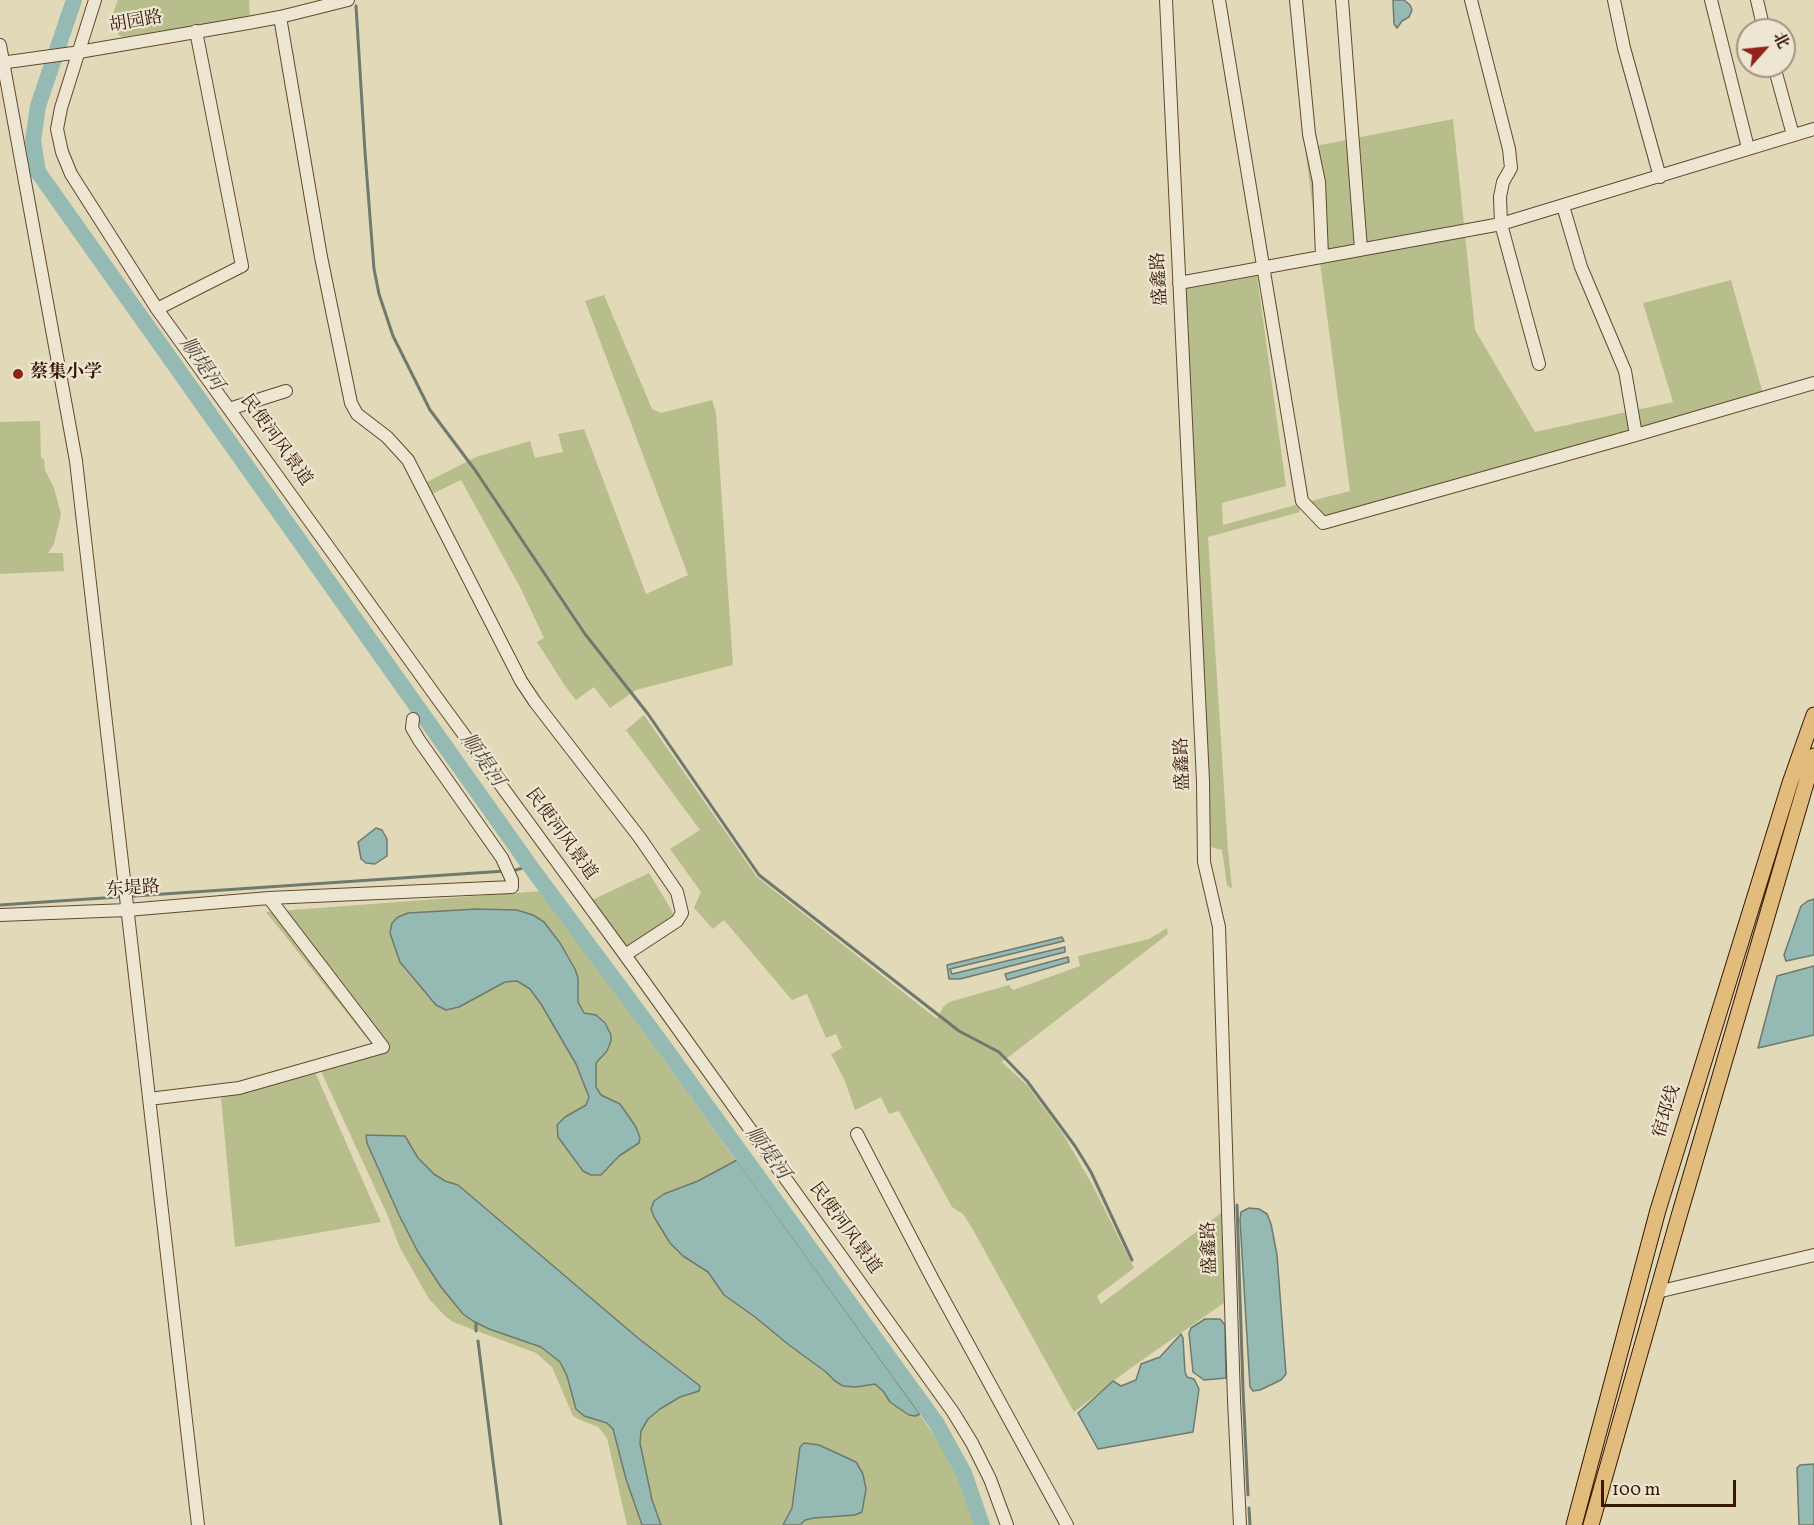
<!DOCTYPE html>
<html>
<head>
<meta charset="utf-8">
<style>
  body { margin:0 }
  #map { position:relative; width:1814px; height:1525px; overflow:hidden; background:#e2d9b9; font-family:Vollkorn,"Noto Serif SC",serif }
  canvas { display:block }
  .north { position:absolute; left:1736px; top:18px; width:60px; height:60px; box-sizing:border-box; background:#ece6d2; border:2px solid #a49380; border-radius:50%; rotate:63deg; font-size:16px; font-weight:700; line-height:24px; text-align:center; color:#381704 }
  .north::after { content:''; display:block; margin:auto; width:21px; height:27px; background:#8f2418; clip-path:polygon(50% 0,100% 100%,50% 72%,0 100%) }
  .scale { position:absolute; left:1601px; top:1480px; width:135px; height:27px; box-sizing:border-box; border:3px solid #381704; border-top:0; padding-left:8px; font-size:18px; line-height:21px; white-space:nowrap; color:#381704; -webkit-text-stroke:4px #ece6d2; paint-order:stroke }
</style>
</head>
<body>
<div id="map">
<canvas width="1814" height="1525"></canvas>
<div class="north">北</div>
<div class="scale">100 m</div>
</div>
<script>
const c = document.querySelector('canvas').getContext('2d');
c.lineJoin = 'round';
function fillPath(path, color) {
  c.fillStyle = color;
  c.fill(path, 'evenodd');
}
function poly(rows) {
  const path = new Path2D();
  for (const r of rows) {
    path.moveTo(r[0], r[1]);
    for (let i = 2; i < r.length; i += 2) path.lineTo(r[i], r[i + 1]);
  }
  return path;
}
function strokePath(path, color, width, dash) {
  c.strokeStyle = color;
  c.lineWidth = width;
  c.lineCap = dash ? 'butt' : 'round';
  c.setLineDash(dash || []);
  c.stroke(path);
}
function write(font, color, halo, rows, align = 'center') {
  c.font = font + ' Vollkorn,"Noto Serif SC",serif';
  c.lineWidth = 4.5;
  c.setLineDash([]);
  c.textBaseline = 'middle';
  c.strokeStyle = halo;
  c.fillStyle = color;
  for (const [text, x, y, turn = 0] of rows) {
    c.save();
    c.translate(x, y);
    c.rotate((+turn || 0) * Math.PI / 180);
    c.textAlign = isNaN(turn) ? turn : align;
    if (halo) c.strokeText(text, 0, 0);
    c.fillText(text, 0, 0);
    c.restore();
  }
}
fillPath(poly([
  [118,0,249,0,250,18,122,37,108,26],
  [1453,119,1475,330,1535,432,1673,402,1643,303,1731,280,1763,394,1326,517,1307,502,1350,491,1305,148],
  [1257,276,1286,486,1222,503,1223,525,1299,504,1300,512,1208,537,1228,850,1232,889,1227,885,1222,850,1211,847,1185,289],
  [604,295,652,409,661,413,712,400,716,413,733,665,636,690,610,708,594,687,576,700,565,686,537,642,544,638,520,587,461,480,432,494,427,482,476,457,530,441,535,458,563,452,558,434,584,429,646,594,688,575,585,301],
  [40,421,41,458,44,459,45,470,54,488,61,514,54,544,48,553,63,553,64,571,0,574,0,422],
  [644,715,757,877,937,1019,943,1007,949,1002,1009,985,1013,990,1080,966,1078,956,1149,939,1167,928,1168,934,1002,1062,1027,1085,1063,1134,1092,1184,1134,1268,1097,1296,1101,1304,1225,1210,1228,1300,1128,1370,1074,1412,972,1228,963,1214,952,1207,899,1111,889,1114,881,1097,855,1110,845,1081,831,1054,842,1048,836,1034,826,1038,807,994,792,1000,724,920,713,929,694,908,701,892,670,849,700,830,626,730],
  [649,873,672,911,673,920,625,951,590,901],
  [542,891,942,1446,957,1476,976,1525,627,1525,607,1438,598,1427,580,1420,573,1416,552,1367,536,1353,453,1322,445,1316,429,1299,400,1248,387,1214,320,1069,378,1052,266,912],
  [315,1072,381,1222,235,1247,221,1098]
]), '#b7be8c');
const water = poly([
  [1393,0,1404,0,1410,5,1412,10,1409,17,1402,21,1397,28,1394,24,1393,0],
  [376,828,382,830,387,839,387,856,375,864,366,863,361,859,358,842,376,828],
  [1814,899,1814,955,1786,961,1784,955,1801,906,1808,901,1814,899],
  [477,909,517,910,533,915,544,922,560,943,575,969,578,978,578,1002,584,1013,596,1015,605,1023,611,1035,611,1041,607,1051,596,1063,596,1087,601,1095,620,1104,636,1127,640,1138,639,1143,619,1156,601,1175,591,1175,583,1171,558,1137,557,1125,565,1117,586,1105,589,1097,576,1064,541,1004,530,989,517,981,505,982,459,1007,446,1010,436,1005,400,962,390,933,392,923,398,917,408,913,477,909],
  [1062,937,1064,941,950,969,952,974,1065,947,1065,952,960,979,949,979,947,965,1062,937],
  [1068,957,1069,962,1007,980,1005,974,1068,957],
  [1814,966,1814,1035,1758,1048,1777,976,1814,966],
  [366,1135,405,1136,418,1158,434,1174,445,1181,458,1185,638,1338,700,1386,699,1391,680,1397,660,1409,648,1419,641,1431,640,1443,652,1500,661,1525,642,1525,626,1479,613,1429,607,1423,584,1416,576,1409,567,1376,560,1362,541,1347,489,1329,473,1321,463,1314,441,1287,418,1252,399,1215,367,1143,366,1135],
  [737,1160,920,1414,915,1416,909,1415,900,1409,890,1402,883,1391,875,1384,856,1387,843,1386,835,1381,826,1372,789,1345,755,1317,724,1295,708,1272,683,1256,670,1243,654,1217,651,1209,654,1201,664,1194,698,1181,737,1160],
  [1249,1208,1259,1209,1267,1214,1271,1224,1277,1255,1286,1374,1281,1380,1260,1390,1253,1391,1250,1387,1240,1220,1241,1212,1249,1208],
  [1205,1319,1220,1319,1225,1325,1226,1378,1204,1380,1193,1372,1189,1333,1191,1328,1205,1319],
  [1181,1334,1183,1338,1185,1372,1187,1377,1194,1379,1199,1389,1193,1432,1098,1449,1078,1413,1113,1381,1121,1386,1136,1380,1141,1364,1160,1357,1181,1334],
  [804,1443,819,1445,856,1462,863,1474,866,1489,862,1512,855,1515,814,1518,805,1520,800,1525,783,1525,792,1508,800,1447,804,1443],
  [1814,1464,1814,1525,1799,1525,1797,1468,1800,1465,1814,1464]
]);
fillPath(water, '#95bab4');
strokePath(water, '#70796e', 1.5);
strokePath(poly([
  [356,6,365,152,374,269,379,294,393,336,430,410,475,470,585,634,648,714,759,875,959,1031,999,1052,1027,1081,1075,1146,1091,1172,1132,1260],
  [512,871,530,866],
  [134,896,505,871],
  [0,905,118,897],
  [1237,1205,1243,1389,1248,1495],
  [476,1331,476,1323],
  [478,1341,501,1525],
  [1249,1508,1250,1525]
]), '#70796e', 3);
strokePath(poly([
  [74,0,38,106,33,141,38,172,530,866,657,1037,937,1424,964,1473,982,1525]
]), '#95bab4', 16);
const minor = poly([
  [95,0,61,108,57,129,62,152,71,174,157,309,440,702,625,955,953,1412,972,1443,990,1479,1007,1525],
  [1166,0,1203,781,1204,862,1219,927,1234,1400,1240,1525],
  [1219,0,1302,501,1323,523,1636,435,1814,383],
  [1296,0,1309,134,1319,182,1322,256],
  [1342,0,1361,249],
  [1471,0,1509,149,1511,168,1503,182,1500,197,1501,224,1539,364],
  [1614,0,1624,48,1660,177],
  [1711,0,1748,148],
  [1757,0,1764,30],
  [280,17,321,257,351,403,357,414,387,437,408,460,521,681,535,702,640,838,677,892,682,913,677,921,625,955],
  [0,45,76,461,198,1525],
  [0,63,73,53,248,23,280,17,348,0],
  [1774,66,1793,135],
  [1563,206,1581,267,1625,371,1636,435],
  [1179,283,1501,224,1814,129],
  [157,309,242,266,196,31],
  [229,409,286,391],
  [0,915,127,910,269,898,512,887,512,880,502,858,419,740,412,728,413,719],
  [149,1099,239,1088,383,1047,269,898],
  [857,1134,932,1278,1067,1525],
  [1657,1292,1814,1255]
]);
const major = poly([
  [1574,1525,1658,1210,1790,783,1814,715],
  [1591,1525,1679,1216,1814,756]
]);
strokePath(minor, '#624831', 14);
strokePath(major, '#381704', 17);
strokePath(minor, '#ece6d2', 12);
strokePath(major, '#e1bc7c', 15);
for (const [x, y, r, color] of [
  [18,374,6,"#8f2418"]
]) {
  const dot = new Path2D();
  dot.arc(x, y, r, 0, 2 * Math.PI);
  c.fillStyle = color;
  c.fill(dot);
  strokePath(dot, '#ece6d2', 2);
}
write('18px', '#381704', '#ece6d2', [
  ["胡园路",136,23,-10],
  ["盛鑫路",1161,279,-93],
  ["民便河风景道",275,441,54],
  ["盛鑫路",1184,764,-92],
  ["民便河风景道",560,835,54],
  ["东堤路",133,890,-4],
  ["宿邳线",1668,1112,-73],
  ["民便河风景道",844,1229,54],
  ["盛鑫路",1211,1248,-92]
]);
write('bold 18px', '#381704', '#ece6d2', [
  ["蔡集小学",30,374]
], 'left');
write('italic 20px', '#544839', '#ece6d2', [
  ["顺堤河",200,365,55],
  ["顺堤河",481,761,55],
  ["顺堤河",766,1154,54]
]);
</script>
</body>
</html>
